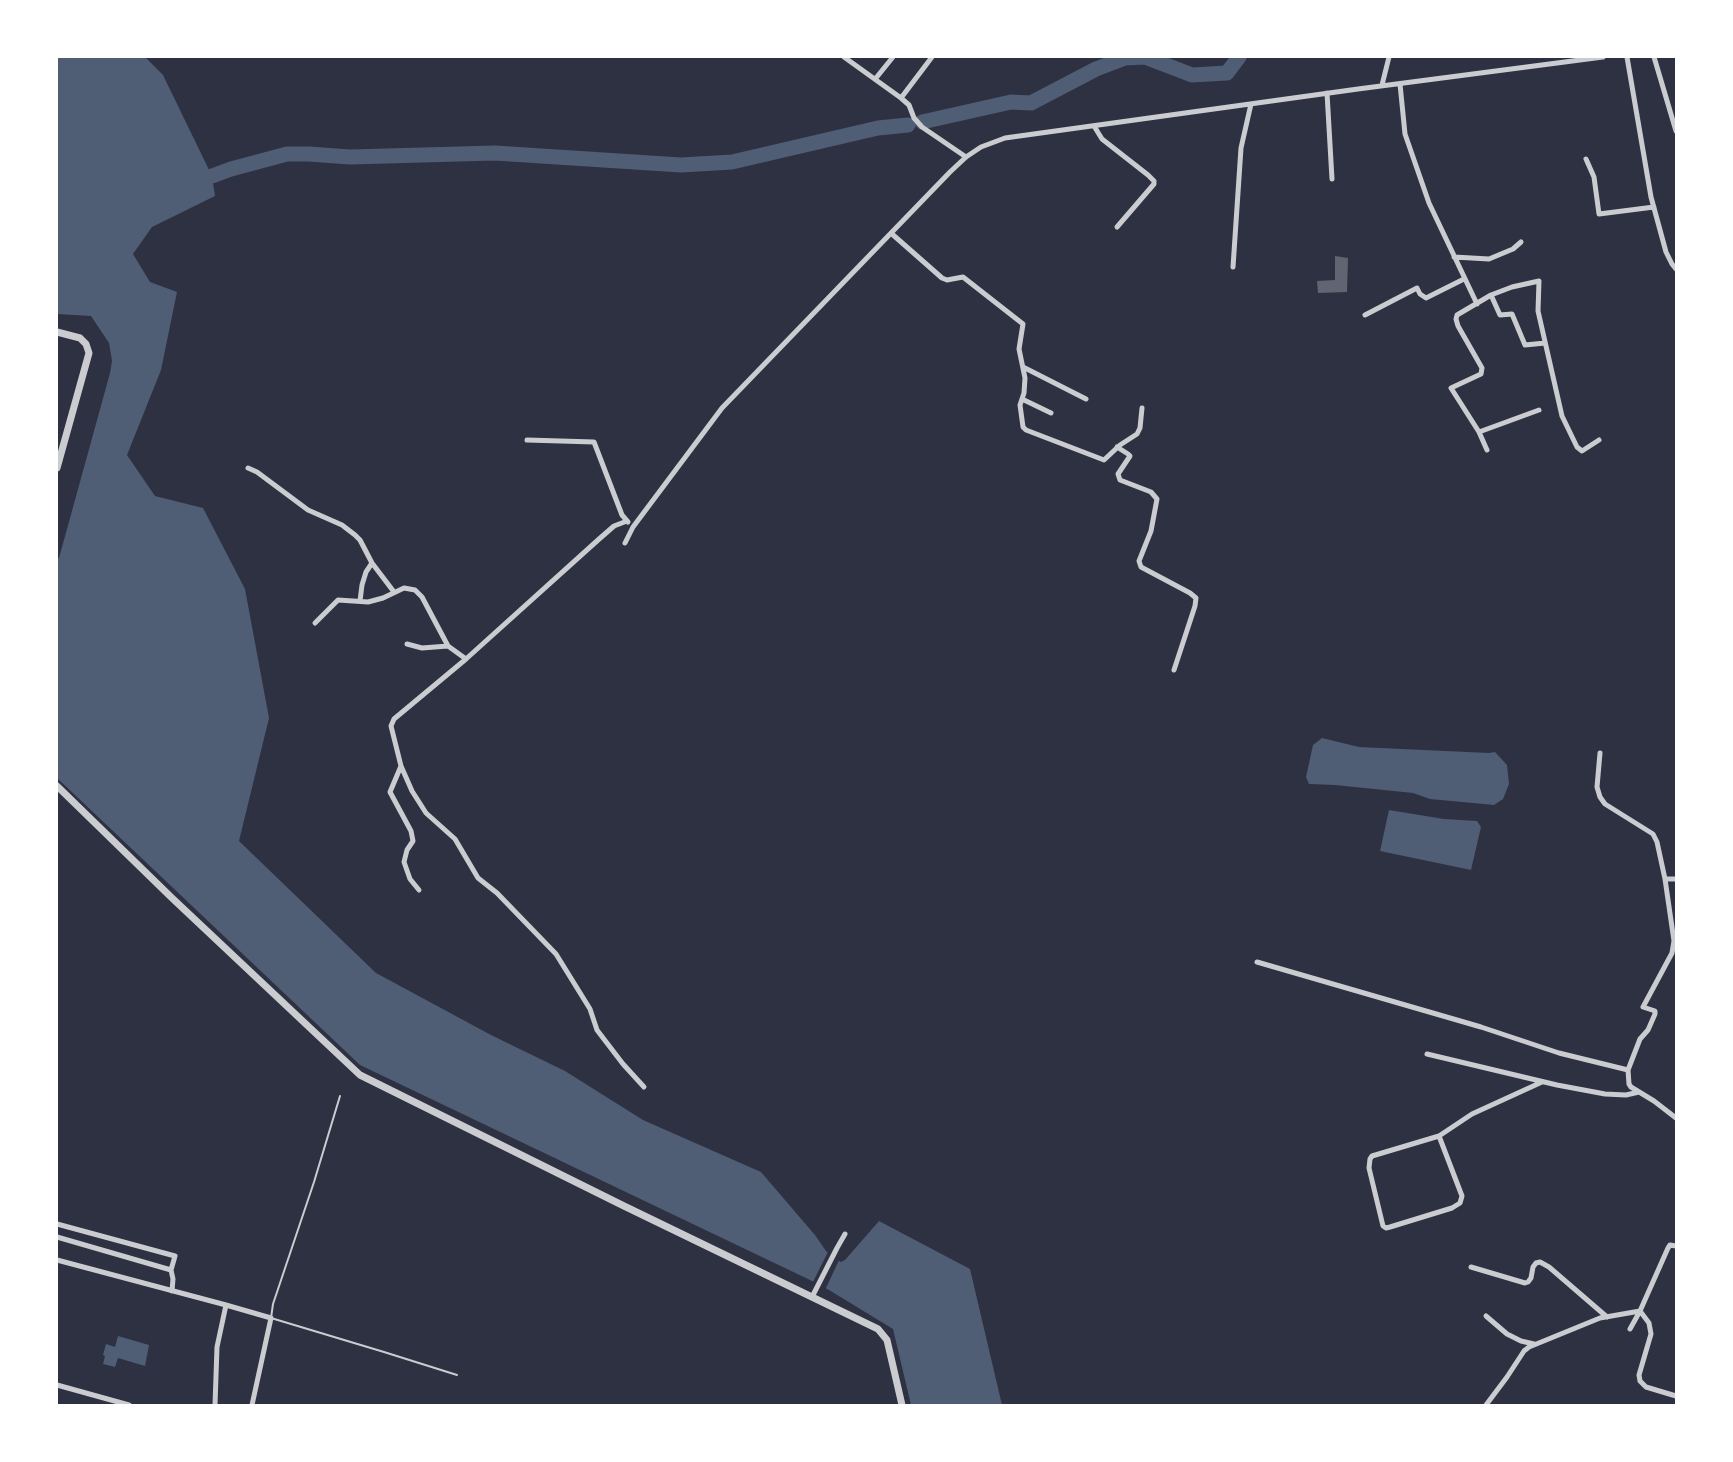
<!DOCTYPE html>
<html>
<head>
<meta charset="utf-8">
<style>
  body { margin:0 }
  #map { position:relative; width:1733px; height:1462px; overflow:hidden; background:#2d3142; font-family:Poppins,sans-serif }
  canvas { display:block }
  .frame { position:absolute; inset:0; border:58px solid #fff; pointer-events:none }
</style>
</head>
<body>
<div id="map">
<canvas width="1733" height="1462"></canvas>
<div class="frame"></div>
</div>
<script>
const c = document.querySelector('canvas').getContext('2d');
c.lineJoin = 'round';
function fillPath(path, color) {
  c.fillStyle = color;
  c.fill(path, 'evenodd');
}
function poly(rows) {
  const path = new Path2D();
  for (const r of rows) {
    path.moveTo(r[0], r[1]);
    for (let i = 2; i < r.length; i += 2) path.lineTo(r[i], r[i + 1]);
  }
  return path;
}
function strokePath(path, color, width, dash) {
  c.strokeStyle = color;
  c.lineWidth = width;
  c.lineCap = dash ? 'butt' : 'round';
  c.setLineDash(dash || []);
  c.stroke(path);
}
fillPath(poly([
  [57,57,145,57,163,75,212,176,215,196,152,227,133,254,150,282,177,292,161,370,127,455,155,496,203,508,245,589,269,718,239,841,376,973,491,1035,565,1071,643,1120,761,1172,815,1235,826,1251,834,1258,841,1262,845,1260,879,1221,970,1269,1002,1405,911,1405,893,1329,829,1290,810,1280,360,1065,57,778,57,558,59,558,110,373,112,361,109,343,91,316,57,314],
  [1322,738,1359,747,1489,753,1495,752,1507,765,1509,784,1503,799,1494,805,1430,799,1413,793,1335,785,1309,784,1306,777,1313,745],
  [1389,810,1444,819,1477,821,1481,827,1471,870,1380,851],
  [118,1336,149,1345,145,1366,118,1358,115,1367,103,1364,105,1356,103,1355,106,1344,115,1347]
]), '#4f5d75');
fillPath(poly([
  [829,1250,840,1258,825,1290,812,1284]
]), '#2d3142');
strokePath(poly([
  [1145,57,1192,75,1227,73,1239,57],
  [922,122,1011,102,1031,103,1096,69,1125,58,1144,57],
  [212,176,231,169,287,154,309,154,350,157,495,153,681,165,732,162,878,128,908,125]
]), '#4f5d75', 15);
fillPath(poly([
  [1335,256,1348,258,1347,292,1318,293,1317,281,1335,280]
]), '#626471');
strokePath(poly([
  [340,1096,314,1182,273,1304,271,1318,384,1352,457,1375]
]), '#caccd0', 2);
strokePath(poly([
  [844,57,901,98,909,105,914,118,922,127,966,157],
  [1627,57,1651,197,1666,252,1672,264,1676,269],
  [1654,57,1676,131],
  [876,78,893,57],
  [1400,84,1405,134,1429,203,1477,304],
  [1382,85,1389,57],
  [1327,93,1332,179],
  [901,98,932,57],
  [1094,126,1102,139,1148,175,1154,181,1154,184,1117,227],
  [1586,159,1594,177,1599,214,1654,207],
  [892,234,942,278,947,280,963,277,1023,324,1019,349,1025,378,1024,393,1020,405,1023,427,1026,430,1104,460,1120,445,1137,434,1140,428,1142,408],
  [1454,257,1489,259,1513,249,1521,242],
  [1233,267,1241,148,1251,104],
  [1491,295,1500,315,1512,314,1525,345,1545,343],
  [1365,315,1417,288,1420,294,1426,298,1464,279],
  [1023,367,1086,399],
  [1022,399,1051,413],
  [1479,432,1539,410],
  [527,440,594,442,622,515,628,522],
  [1117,447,1128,454,1130,456,1118,474,1120,480,1151,492,1157,499,1151,531,1139,561,1141,567,1190,593,1196,598,1195,606,1174,670],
  [1487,450,1479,432,1451,388,1481,374,1482,368,1458,326,1456,319,1457,315,1491,295,1512,287,1539,281,1538,311,1562,416,1577,447,1582,451,1599,440],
  [248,468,257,472,308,510,342,525,355,535,360,540,372,563,394,592],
  [627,521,614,526,598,540,466,659,394,719,391,726,401,766,412,791,426,813,455,839,478,878,497,893,556,954,590,1009,597,1030,623,1064,644,1087],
  [625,543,633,527,722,408,950,172,966,157,981,147,1005,138,1358,89,1603,57],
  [360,601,362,585,366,572,372,563],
  [315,623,338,600,368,602,383,598,404,588,415,590,422,597,448,646,466,659],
  [407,644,422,648,448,646],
  [1600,753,1597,787,1600,797,1605,804,1653,834,1657,842,1665,879,1674,941,1672,953,1643,1007,1655,1011,1655,1014,1648,1030,1640,1039,1628,1070,1629,1084,1631,1087,1654,1101,1676,1118],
  [401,766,390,792,411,831,413,841,407,850,404,862,410,879,419,890],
  [1665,879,1676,879],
  [1257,962,1481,1027,1559,1053,1628,1070],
  [1427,1054,1557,1085,1605,1094,1626,1095,1639,1092],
  [1439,1136,1462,1196,1460,1203,1452,1208,1390,1227,1386,1228,1383,1226,1369,1168,1370,1159,1372,1156,1439,1136,1472,1114,1542,1082],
  [57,1224,175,1256,171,1270],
  [57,1237,171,1270],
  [57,1260,226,1305,271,1318,252,1405],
  [1471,1267,1525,1283,1528,1282,1531,1278,1533,1267,1536,1263,1540,1262,1549,1267,1607,1317],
  [171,1270,173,1279,172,1291],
  [812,1297,837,1248,845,1234],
  [1486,1316,1507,1334,1521,1341,1534,1344],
  [1630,1329,1640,1311,1668,1248,1670,1245,1676,1246],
  [57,1385,129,1405],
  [215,1405,217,1347,226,1305],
  [1486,1405,1507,1377,1524,1351,1529,1347,1600,1318,1640,1311,1649,1323,1651,1334,1639,1375,1640,1381,1646,1387,1676,1396]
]), '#caccd0', 5);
strokePath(poly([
  [57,332,80,338,86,344,89,353,57,468],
  [57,786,172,898,360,1075,624,1206,878,1329,887,1340,902,1405]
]), '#caccd0', 7);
</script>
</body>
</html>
